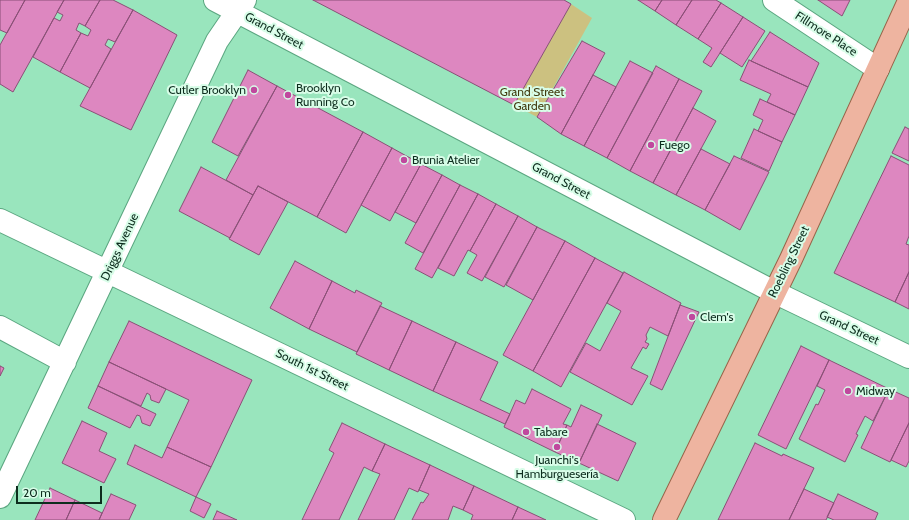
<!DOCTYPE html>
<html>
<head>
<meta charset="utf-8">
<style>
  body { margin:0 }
  #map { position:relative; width:909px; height:520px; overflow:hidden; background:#99e5bd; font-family:Cabin,sans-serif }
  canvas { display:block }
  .scale { position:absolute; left:16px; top:486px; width:86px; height:18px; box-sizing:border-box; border:2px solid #0d2d1e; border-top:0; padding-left:5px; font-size:12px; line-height:14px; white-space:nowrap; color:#0d2d1e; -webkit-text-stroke:3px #d8fde8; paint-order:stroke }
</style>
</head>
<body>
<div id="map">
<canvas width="909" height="520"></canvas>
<div class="scale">20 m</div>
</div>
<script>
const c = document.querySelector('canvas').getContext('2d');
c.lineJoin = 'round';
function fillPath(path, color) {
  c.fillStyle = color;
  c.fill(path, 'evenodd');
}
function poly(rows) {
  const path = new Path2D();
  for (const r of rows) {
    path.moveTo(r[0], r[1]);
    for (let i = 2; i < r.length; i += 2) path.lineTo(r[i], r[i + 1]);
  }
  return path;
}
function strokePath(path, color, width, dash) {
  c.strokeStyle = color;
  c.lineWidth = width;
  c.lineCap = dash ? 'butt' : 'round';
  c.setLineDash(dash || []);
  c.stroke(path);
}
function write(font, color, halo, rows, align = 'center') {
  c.font = font + ' Cabin,sans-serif';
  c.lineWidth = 4;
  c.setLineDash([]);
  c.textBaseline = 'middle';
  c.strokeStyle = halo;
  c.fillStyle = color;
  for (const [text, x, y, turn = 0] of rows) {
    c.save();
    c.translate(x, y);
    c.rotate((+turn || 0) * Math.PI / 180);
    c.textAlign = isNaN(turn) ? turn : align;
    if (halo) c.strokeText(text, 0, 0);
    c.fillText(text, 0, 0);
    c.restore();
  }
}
fillPath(poly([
  [571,4,592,18,537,117,514,105]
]), '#ccc180');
const building = poly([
  [0,0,25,0,7,33,0,30,0,0],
  [25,0,64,0,13,92,0,84,0,45,25,0],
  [64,0,100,0,85,26,79,23,76,30,81,33,60,72,33,57,54,18,60,21,63,15,57,12,64,0],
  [100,0,113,0,133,10,115,42,108,39,105,45,111,49,90,88,60,72,81,33,88,36,91,30,85,26,100,0],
  [313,0,564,0,571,4,514,105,313,0],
  [638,0,662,0,655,11,638,0],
  [662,0,692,0,676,25,655,11,662,0],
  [692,0,716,0,721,3,698,39,676,25,692,0],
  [818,0,850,0,842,16,818,0],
  [721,3,743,17,711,67,703,62,712,48,698,39,721,3],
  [133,10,177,35,131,130,80,106,133,10],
  [743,17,765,31,742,67,720,53,743,17],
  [770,32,819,63,808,87,751,61,770,32],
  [582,41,605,53,561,134,537,117,582,41],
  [749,60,808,87,795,115,767,102,771,94,740,80,749,60],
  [630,61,653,73,607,158,584,146,630,61],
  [656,66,679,79,630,171,607,158,656,66],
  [248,70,277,86,238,156,212,142,248,70],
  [593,75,616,87,584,146,561,134,593,75],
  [679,79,702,91,653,183,630,171,679,79],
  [277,86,363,132,317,217,258,186,253,195,226,180,277,86],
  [760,99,795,115,782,142,758,131,763,120,753,115,760,99],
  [693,108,716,121,676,195,653,183,693,108],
  [905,127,909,129,909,161,892,153,905,127],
  [754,129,782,142,769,171,741,158,754,129],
  [363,132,392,148,346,233,317,217,363,132],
  [392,148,421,164,390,221,361,205,392,148],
  [701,149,730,164,705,210,676,195,701,149],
  [734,156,769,172,740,230,705,210,734,156],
  [891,156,909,165,909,236,906,244,909,245,909,272,895,302,834,273,891,156],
  [421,164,442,175,416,223,395,212,421,164],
  [201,167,253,195,230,238,179,211,201,167],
  [442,175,460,185,423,253,405,243,442,175],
  [460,185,478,194,432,278,415,269,460,185],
  [258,186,288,202,259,255,229,239,258,186],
  [478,194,496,204,470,251,468,250,454,276,438,268,478,194],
  [496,204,518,216,482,281,467,273,477,255,470,251,496,204],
  [518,216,537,227,504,287,485,277,518,216],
  [537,227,565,241,533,300,506,285,537,227],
  [565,241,595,258,533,371,503,355,565,241],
  [595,258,623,273,561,387,533,371,595,258],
  [295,261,332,281,309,329,270,308,295,261],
  [624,272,681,303,668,336,650,327,646,335,647,339,645,342,649,344,646,349,643,347,631,368,648,376,632,405,570,372,586,343,600,351,621,311,607,303,624,272],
  [909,272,909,309,895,302,909,272],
  [332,281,355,293,356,290,382,303,357,352,309,329,332,281],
  [680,305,699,312,662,390,650,384,680,305],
  [380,306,412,321,389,370,356,354,380,306],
  [129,321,252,380,211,467,167,447,189,400,109,362,129,321],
  [412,321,456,342,433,391,389,370,412,321],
  [456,342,498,362,480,400,510,414,505,424,433,391,456,342],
  [801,346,829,360,786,449,758,435,801,346],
  [829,360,889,389,873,421,865,416,856,434,858,435,845,462,799,439,816,404,818,405,825,390,817,386,829,360],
  [109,362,166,389,159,403,151,400,150,395,147,393,141,406,98,386,109,362],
  [0,366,4,368,0,376,0,366],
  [98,386,156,414,150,426,142,423,140,416,137,415,130,428,88,408,98,386],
  [532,389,571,409,563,424,567,425,555,452,504,427,516,400,525,404,532,389],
  [889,389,909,398,909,423,890,462,861,448,889,389],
  [581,405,602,415,579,463,555,452,567,425,571,427,581,405],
  [82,421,107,433,99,451,116,459,104,483,62,463,82,421],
  [342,423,385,444,372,471,364,467,339,520,302,520,334,453,329,450,342,423],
  [909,423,909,461,906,467,891,460,909,423],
  [597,424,636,443,618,481,579,463,597,424],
  [755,443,782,456,783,454,814,468,789,520,718,520,755,443],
  [385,444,430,465,418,492,409,488,394,520,358,520,380,474,372,471,385,444],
  [135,445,162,458,167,447,211,467,196,497,127,464,135,445],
  [430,465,474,486,463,510,453,506,448,520,412,520,421,502,423,503,429,494,419,490,430,465],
  [474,486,518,507,512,520,471,520,473,515,463,510,474,486],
  [50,488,75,500,66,520,35,520,50,488],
  [804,489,834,503,826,520,789,520,804,489],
  [111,494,136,505,129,520,99,520,111,494],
  [838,494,878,513,875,520,834,520,827,517,838,494],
  [196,497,211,504,204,518,190,511,196,497],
  [75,500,102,513,99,520,66,520,75,500],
  [518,507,546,520,512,520,518,507],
  [217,511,237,520,213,520,217,511]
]);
fillPath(building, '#dd87c0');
strokePath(building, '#8a4f76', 1);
const minor = poly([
  [215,0,774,292,909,357],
  [774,0,878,69],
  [0,220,624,520],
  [0,327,65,362],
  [0,497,217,41,245,0]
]);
const major = poly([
  [664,520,791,259,909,1]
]);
strokePath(minor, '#5ba680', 24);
strokePath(major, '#976449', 24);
strokePath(minor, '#fff', 22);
strokePath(major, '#eeb4a0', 22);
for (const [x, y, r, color] of [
  [254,90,4,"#c0489e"],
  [288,95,4,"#c0489e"],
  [651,145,4,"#c0489e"],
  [404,160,4,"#c0489e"],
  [692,317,4,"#c0489e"],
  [848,391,4,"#c0489e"],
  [526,432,4,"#c0489e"],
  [557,447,4,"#c0489e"]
]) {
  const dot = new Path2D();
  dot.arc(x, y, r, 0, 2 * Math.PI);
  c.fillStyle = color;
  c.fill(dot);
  strokePath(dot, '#d8fde8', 1.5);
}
write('12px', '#0d2d1e', '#d8fde8', [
  ["Grand Street",274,31,28],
  ["Fillmore Place",826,34,33],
  ["Grand Street",561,181,28],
  ["Driggs Avenue",120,247,-65],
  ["Roebling Street",789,262,-64],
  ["Grand Street",849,328,25],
  ["South 1st Street",312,370,26]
]);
write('12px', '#0d2d1e', '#d8fde8', [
  ["Brooklyn",296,88],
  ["Running Co",296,102],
  ["Cutler Brooklyn",246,90,"right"],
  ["Fuego",659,145],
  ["Brunia Atelier",412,160],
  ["Clem's",700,317],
  ["Midway",856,391],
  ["Tabare",534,432],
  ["Juanchi's",557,460,"center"],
  ["Hamburguesería",557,474,"center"]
], 'left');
write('12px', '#423b0f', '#d8fde8', [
  ["Grand Street",532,92],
  ["Garden",532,106]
]);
</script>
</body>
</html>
